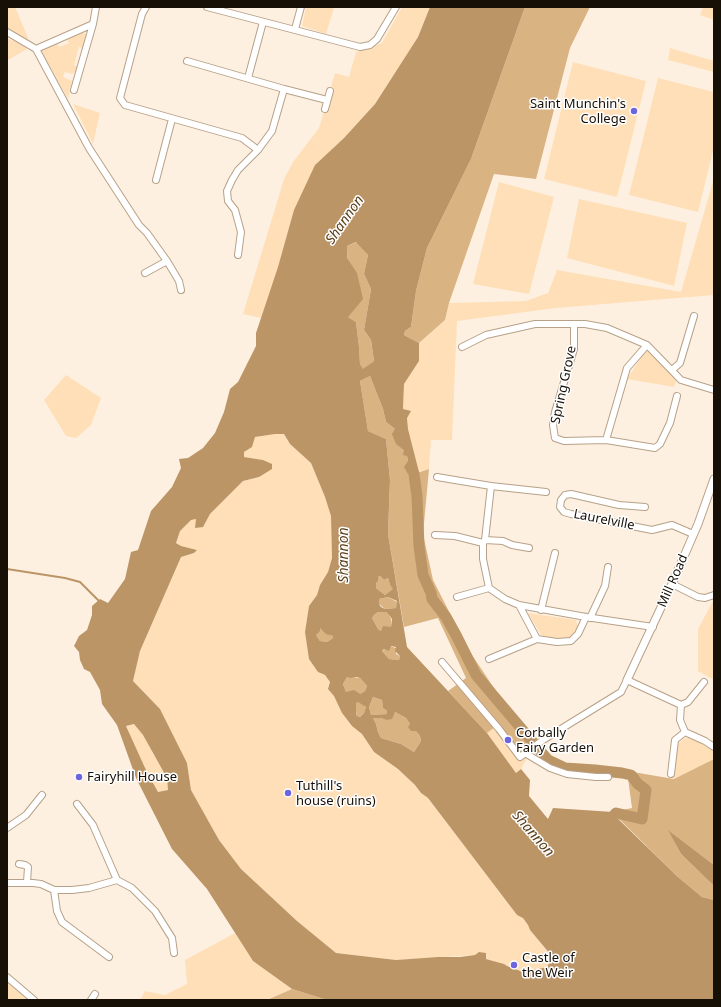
<!DOCTYPE html>
<html>
<head>
<meta charset="utf-8">
<style>
  body { margin:0 }
  #map { position:relative; width:721px; height:1007px; overflow:hidden; background:#fef0e0; font-family:"Noto Sans",sans-serif }
  canvas { display:block }
  .frame { position:absolute; inset:0; border:8px solid #171007; pointer-events:none }
</style>
</head>
<body>
<div id="map">
<canvas width="721" height="1007"></canvas>
<div class="frame"></div>
</div>
<script>
const c = document.querySelector('canvas').getContext('2d');
c.lineJoin = 'round';
function fillPath(path, color) {
  c.fillStyle = color;
  c.fill(path, 'evenodd');
}
function poly(rows) {
  const path = new Path2D();
  for (const r of rows) {
    path.moveTo(r[0], r[1]);
    for (let i = 2; i < r.length; i += 2) path.lineTo(r[i], r[i + 1]);
  }
  return path;
}
function strokePath(path, color, width, dash) {
  c.strokeStyle = color;
  c.lineWidth = width;
  c.lineCap = dash ? 'butt' : 'round';
  c.setLineDash(dash || []);
  c.stroke(path);
}
function write(font, color, halo, rows, align = 'center') {
  c.font = font + ' "Noto Sans",sans-serif';
  c.lineWidth = 3;
  c.setLineDash([]);
  c.textBaseline = 'middle';
  c.strokeStyle = halo;
  c.fillStyle = color;
  for (const [text, x, y, turn = 0] of rows) {
    c.save();
    c.translate(x, y);
    c.rotate((+turn || 0) * Math.PI / 180);
    c.textAlign = isNaN(turn) ? turn : align;
    if (halo) c.strokeText(text, 0, 0);
    c.fillText(text, 0, 0);
    c.restore();
  }
}
fillPath(poly([
  [7,7,15,7,29,40,16,35,7,28],
  [306,7,334,8,326,34,302,26],
  [402,7,430,7,418,37,375,104,344,138,315,165,261,318,243,314,284,179,293,162,319,128,335,73,349,77,356,52,382,43],
  [703,7,714,7,714,20,700,15],
  [81,32,86,34,87,37,83,48,79,47,74,65,78,67,76,72,72,74,65,72,63,77,72,81,68,99,41,50,57,43,59,47,69,43,67,39],
  [7,38,10,40,18,42,27,49,8,60],
  [670,48,714,61,714,72,668,60],
  [573,62,646,81,617,197,544,179],
  [658,78,714,92,714,147,698,212,629,195],
  [73,104,100,113,93,144],
  [714,178,714,295,556,308,457,321,452,440,431,440,429,469,419,472,408,429,407,418,403,410,404,384,419,361,419,343,445,320,449,303,526,301,548,293,557,270,681,292],
  [499,182,554,197,529,294,473,284],
  [579,199,687,223,674,286,567,258],
  [648,351,653,354,677,379,674,387,627,379,644,353],
  [66,375,101,398,91,425,76,438,66,436,44,400],
  [275,434,284,434,290,444,311,463,325,497,331,516,332,558,328,572,320,585,317,595,309,606,305,632,318,672,325,675,330,682,328,689,334,695,342,713,352,726,362,734,374,752,398,769,415,785,421,793,428,798,517,915,523,917,528,925,530,930,550,955,548,967,523,972,507,966,503,964,475,955,396,960,336,953,297,921,241,869,219,840,191,790,187,763,160,709,133,681,140,651,181,557,194,553,197,550,181,546,176,543,180,531,191,520,196,519,202,527,210,514,243,481,259,477,263,460,244,457,244,452,252,447,255,437],
  [713,601,714,601,714,680,698,671,698,629],
  [528,613,576,620,578,628,569,638,553,639,541,635],
  [134,724,143,735,167,778,168,790,158,792,146,770,126,726],
  [495,727,519,760,530,753,521,769,516,773,487,733],
  [685,738,691,738,714,750,714,759,674,779,677,748,679,743],
  [235,933,253,961,292,989,267,1000,140,1000,145,991,165,995,187,984,185,960],
  [7,981,31,1000,7,1000]
]), '#ffdfb8');
fillPath(poly([
  [525,7,590,7,570,48,536,179,494,174,449,303,445,320,419,343,404,335,405,331,411,327,416,291,427,248,471,159],
  [357,242,368,255,364,274,371,289,364,330,371,340,374,361,363,370,360,364,359,347,356,322,348,317,347,246],
  [370,376,383,409,386,422,395,429,407,456,408,461,414,474,429,469,423,534,433,580,468,649,510,712,542,747,530,753,517,747,498,725,487,733,448,691,466,678,438,618,404,627,388,534,390,480,386,439,368,431,360,381],
  [380,576,384,580,388,578,390,585,394,589,385,595,376,588,376,583,378,577],
  [388,597,397,602,396,608,385,609,379,604,379,599],
  [378,612,386,612,389,615,391,619,391,628,382,629,381,631,378,629,372,618,374,615],
  [320,628,328,634,333,636,333,638,327,642,320,641,316,635],
  [390,646,396,648,396,654,400,656,399,660,389,659,382,651],
  [347,677,360,678,367,686,365,691,360,694,346,692,343,684],
  [373,697,382,700,383,708,387,711,387,714,371,715,369,707],
  [358,701,366,707,364,713,360,717,357,716,356,712,356,703],
  [395,712,406,718,410,724,411,731,416,731,420,736,421,741,414,752,401,744,381,738,378,732,376,724,373,718,381,718,386,720],
  [714,759,714,865,669,831,681,854,714,886,714,900,702,897,678,877,614,814,613,812,632,808,627,771,674,779],
  [292,989,327,1000,267,1000]
]), '#dab383');
fillPath(poly([
  [430,7,525,7,471,159,427,248,416,291,411,327,405,331,404,335,419,343,419,361,404,384,403,409,411,411,407,418,408,429,419,472,408,474,404,467,408,461,407,456,403,455,404,450,396,444,392,434,395,429,386,422,383,409,370,376,360,381,368,431,386,439,390,480,388,534,407,647,487,733,516,773,521,769,530,780,529,796,548,819,553,808,613,812,614,815,678,877,702,897,714,900,714,1000,327,1000,292,989,253,961,207,889,172,849,136,778,117,725,102,704,100,690,90,672,84,669,80,660,79,652,74,646,79,636,87,630,92,615,92,606,100,599,108,603,125,579,131,552,138,550,151,511,172,487,181,468,179,459,188,458,203,448,215,433,224,412,230,389,238,382,256,346,256,333,278,267,294,210,315,165,344,138,375,104,418,37],
  [356,242,368,255,364,274,371,289,364,330,371,340,374,361,363,369,360,364,359,347,356,322,348,317,363,299,357,273,347,258,347,246],
  [275,434,284,434,290,444,311,463,325,497,331,516,332,558,328,572,320,585,317,595,309,606,305,632,309,659,318,672,325,675,330,682,328,689,334,696,342,713,352,726,362,734,374,752,398,769,415,785,421,793,428,798,517,915,523,918,528,925,530,930,550,954,548,967,523,972,507,966,504,964,486,959,486,953,479,952,475,955,460,957,438,957,396,960,336,953,297,921,241,869,219,840,191,790,187,763,160,709,133,681,140,651,181,557,194,553,197,550,181,546,176,543,180,531,191,520,196,519,195,528,203,527,210,514,243,481,259,477,272,469,272,464,263,460,244,457,244,452,252,447,255,437],
  [380,576,384,580,388,578,390,585,393,589,385,595,376,588,376,583,378,581,378,577],
  [388,597,397,601,396,608,385,609,381,607,379,604,379,599],
  [378,612,386,612,389,615,392,619,391,627,383,626,381,631,378,629,372,618,374,615],
  [320,628,326,634,333,636,333,638,327,642,320,641,316,635,320,631],
  [391,646,396,647,395,651,400,656,399,660,389,659,382,651,384,649,389,651],
  [347,677,351,678,357,677,360,678,367,686,365,691,360,694,354,690,346,692,343,684],
  [373,697,382,700,383,708,387,711,387,714,371,715,369,707],
  [358,702,366,707,364,713,360,717,357,716,356,713,356,703],
  [395,712,406,718,410,724,408,727,411,731,416,731,420,736,421,741,414,752,401,744,381,738,378,732,376,724,373,718,381,718,386,720,392,719],
  [134,724,143,735,167,778,168,790,158,792,146,770,126,726],
  [668,830,714,865,714,886,681,854]
]), '#bb9566');
strokePath(poly([
  [7,569,65,578,80,582,99,601]
]), '#bb9566', 2);
strokePath(poly([
  [414,474,417,496,419,546,423,575,431,593,432,599,446,617,456,635,476,675,548,760,565,768,595,770,622,773,631,775,638,784,646,790,642,819,616,813,605,825]
]), '#bb9566', 11);
const minor = poly([
  [146,7,142,14,120,98,125,105,242,138,258,150,272,131,284,89,187,61],
  [207,7,360,47,370,45,377,39,396,7],
  [295,29,301,7],
  [7,32,36,49,89,148,139,225,147,233,167,261,179,281,181,290],
  [36,49,93,24,96,7],
  [248,78,263,22],
  [284,89,327,100],
  [74,90,93,24],
  [325,109,330,91],
  [156,180,172,119],
  [238,255,241,232,235,210,228,201,227,191,232,180,238,170,258,150],
  [145,273,167,261],
  [647,345,627,368,606,440,564,441,555,438,553,425,555,412,574,349,574,324,585,324,607,328,647,345,681,380,714,390],
  [462,347,486,335,535,324,574,324],
  [672,370,680,363,694,316],
  [606,440,655,448,660,444,670,423,677,396],
  [437,477,491,486,485,540,483,543,483,559,489,588,505,599,519,605,586,617,653,627],
  [491,486,546,492],
  [645,507,619,505,571,494,565,495,561,500,560,507,564,512,571,514,652,530,672,525,693,534],
  [435,535,455,536,483,543],
  [485,540,503,541,512,545,529,548],
  [672,584,698,597,705,598,714,595],
  [457,597,489,588],
  [519,605,537,639,557,642,571,641,578,634,586,617],
  [541,610,555,553],
  [590,618,605,586,608,567],
  [489,659,537,639],
  [442,662,499,729,520,757,543,740,621,692,627,680,681,705,680,720,685,732,705,741,714,747],
  [681,705,688,702,704,682],
  [525,753,550,768,567,774,596,777,608,777],
  [671,774,675,740,685,732],
  [77,804,93,825,117,880],
  [7,828,26,815,42,795],
  [19,864,25,865,28,867,27,882],
  [7,883,33,883,41,884,54,890,72,890,89,888,117,880,132,888,155,911,172,938,174,953],
  [54,890,57,911,62,922,109,957],
  [7,977,34,1000],
  [91,1000,95,994]
]);
const tertiary = poly([
  [627,680,672,584,698,524,714,479]
]);
strokePath(minor, '#b7a188', 8);
strokePath(tertiary, '#b7a188', 9);
strokePath(minor, '#fff', 6);
strokePath(tertiary, '#fff', 7);
for (const [x, y, r, color] of [
  [634,111,4,"#6d65df"],
  [508,740,4,"#6d65df"],
  [79,777,4,"#6d65df"],
  [288,793,4,"#6d65df"],
  [514,965,4,"#6d65df"]
]) {
  const dot = new Path2D();
  dot.arc(x, y, r, 0, 2 * Math.PI);
  c.fillStyle = color;
  c.fill(dot);
  strokePath(dot, '#fff', 1.5);
}
write('13px', '#171007', '#fff', [
  ["Saint Munchin's",626,104,"right"],
  ["College",626,119,"right"],
  ["Corbally",516,733],
  ["Fairy Garden",516,748],
  ["Fairyhill House",87,777],
  ["Tuthill's",296,786],
  ["house (ruins)",296,801],
  ["Castle of",522,958],
  ["the Weir",522,973]
], 'left');
write('13px', '#171007', '#fff', [
  ["Spring Grove",564,385,-78],
  ["Laurelville",604,520,11],
  ["Mill Road",673,581,-66]
]);
write('italic 14px', '#5b3f1a', '#fff', [
  ["Shannon",345,220,-55],
  ["Shannon",344,555,-90],
  ["Shannon",533,834,49]
]);
</script>
</body>
</html>
